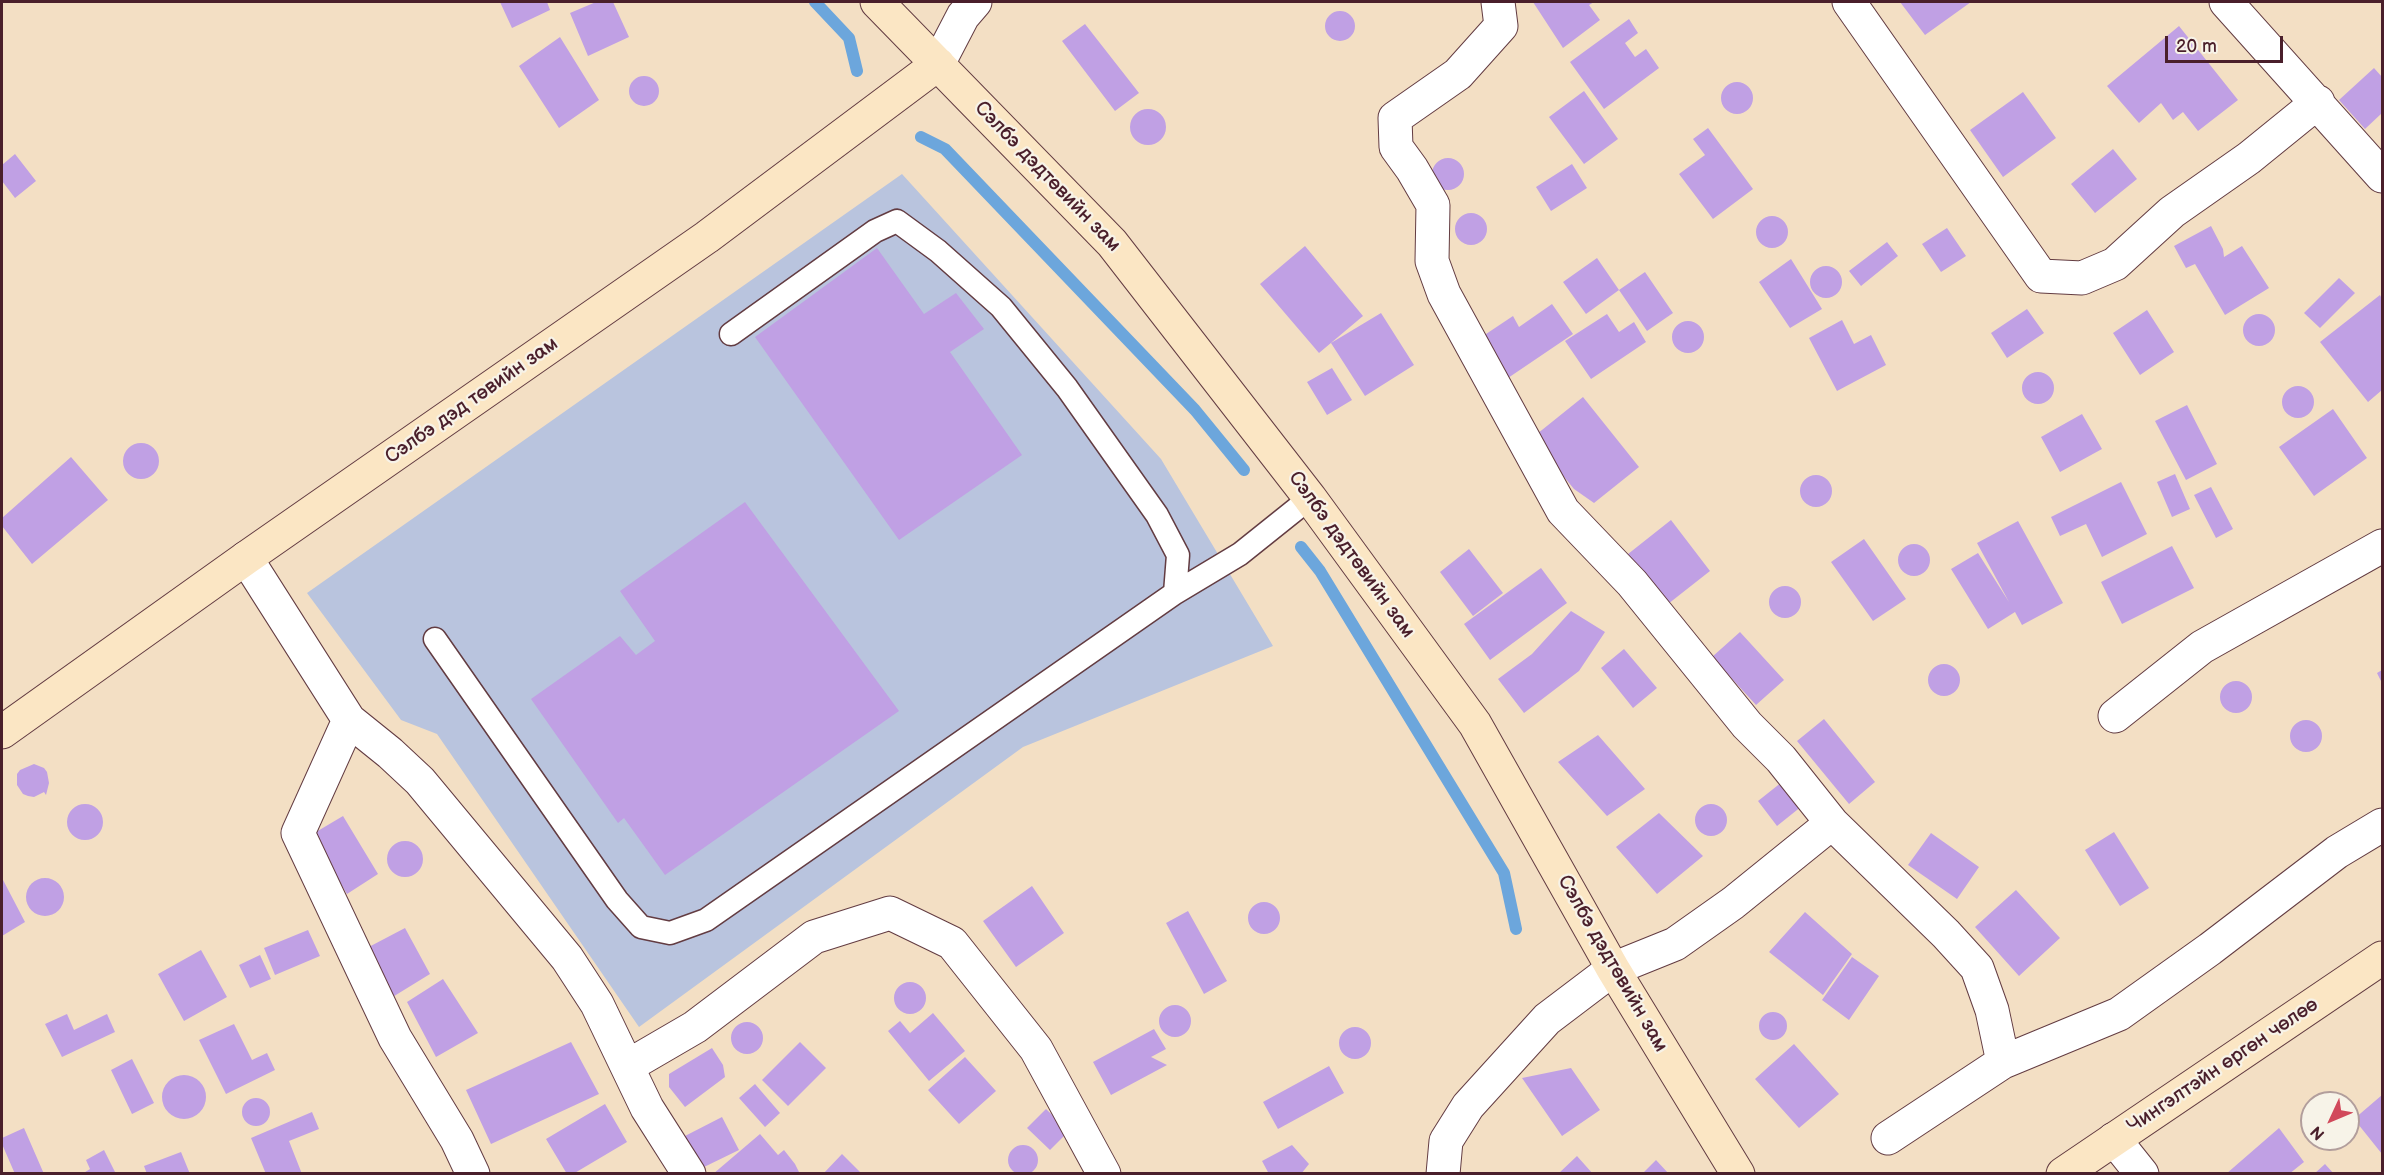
<!DOCTYPE html>
<html>
<head>
<meta charset="utf-8">
<style>
  body { margin:0 }
  #map { position:relative; width:2384px; height:1175px; overflow:hidden; background:#f3dfc4; font-family:"Balsamiq Sans",sans-serif }
  canvas { display:block }
  .frame { position:absolute; inset:0; border:3px solid #4a1f2b; pointer-events:none }
  .north { position:absolute; left:2300px; top:1091px; width:60px; height:60px; box-sizing:border-box; background:#f7f3e8; border:2px solid #b29e9c; border-radius:50%; rotate:226deg; font-size:16px; font-weight:700; line-height:24px; text-align:center; color:#4a1f2b }
  .north::after { content:''; display:block; margin:auto; width:21px; height:27px; background:#d1495b; clip-path:polygon(50% 0,100% 100%,50% 72%,0 100%) }
  .scale { position:absolute; left:2165px; top:36px; width:118px; height:27px; box-sizing:border-box; border:3px solid #4a1f2b; border-top:0; padding-left:8px; font-size:18px; line-height:21px; white-space:nowrap; color:#4a1f2b; -webkit-text-stroke:4px #f7f3e8; paint-order:stroke }
</style>
</head>
<body>
<div id="map">
<canvas width="2384" height="1175"></canvas>
<div class="frame"></div>
<div class="north">N</div>
<div class="scale">20 m</div>
</div>
<script>
const c = document.querySelector('canvas').getContext('2d');
c.lineJoin = 'round';
function fillPath(path, color) {
  c.fillStyle = color;
  c.fill(path, 'evenodd');
}
function poly(rows) {
  const path = new Path2D();
  for (const r of rows) {
    if (r.length === 3) {
      path.moveTo(r[0] + r[2], r[1]);
      path.arc(r[0], r[1], r[2], 0, 2 * Math.PI);
      continue;
    }
    path.moveTo(r[0], r[1]);
    for (let i = 2; i < r.length; i += 2) path.lineTo(r[i], r[i + 1]);
  }
  return path;
}
function strokePath(path, color, width, dash) {
  c.strokeStyle = color;
  c.lineWidth = width;
  c.lineCap = dash ? 'butt' : 'round';
  c.setLineDash(dash || []);
  c.stroke(path);
}
function write(font, color, halo, rows, align = 'center') {
  c.font = font + ' "Balsamiq Sans",sans-serif';
  c.lineWidth = 4.5;
  c.setLineDash([]);
  c.textBaseline = 'middle';
  c.strokeStyle = halo;
  c.fillStyle = color;
  for (const [text, x, y, turn = 0] of rows) {
    c.save();
    c.translate(x, y);
    c.rotate((+turn || 0) * Math.PI / 180);
    c.textAlign = isNaN(turn) ? turn : align;
    if (halo) c.strokeText(text, 0, 0);
    c.fillText(text, 0, 0);
    c.restore();
  }
}
fillPath(poly([
  [902,174,1161,459,1273,646,1023,747,639,1027,437,734,401,720,307,593]
]), '#b9c4de');
strokePath(poly([
  [815,2,849,38,857,71],
  [921,137,945,149,1195,410,1244,470],
  [1301,547,1320,571,1504,873,1516,929]
]), '#6ca6dc', 12);
fillPath(poly([
  [500,2,547,2,550,10,512,28],
  [596,2,613,2,629,37,588,56,570,13],
  [1533,2,1594,2,1589,5,1600,20,1563,48],
  [1900,2,1971,2,1925,35],
  [1340,26,15],
  [1629,19,1638,33,1625,43,1635,57,1646,49,1659,68,1604,109,1570,62],
  [1085,24,1139,93,1115,111,1062,41],
  [2179,26,2238,100,2198,131,2183,112,2173,120,2161,103,2139,123,2107,86],
  [560,37,599,100,559,128,519,66],
  [2374,68,2382,77,2382,113,2365,129,2339,100],
  [644,91,15],
  [1737,98,16],
  [1584,91,1618,139,1584,164,1549,117],
  [2023,92,2056,138,2003,177,1970,130],
  [1148,127,18],
  [1708,128,1753,189,1713,219,1679,174,1705,155,1693,139],
  [2113,149,2137,179,2095,213,2071,184],
  [15,154,36,181,15,198,2,181,2,165],
  [1448,174,16],
  [1572,164,1587,188,1551,211,1536,187],
  [1471,229,16],
  [1772,232,16],
  [2211,226,2223,249,2224,257,2242,246,2269,288,2225,315,2195,264,2186,268,2174,246],
  [1947,228,1966,256,1941,272,1922,244],
  [1887,242,1898,256,1861,286,1849,271],
  [1305,246,1363,316,1319,353,1260,284],
  [877,248,924,314,956,293,984,329,950,352,1022,455,899,540,755,337],
  [1597,258,1619,290,1586,314,1563,282],
  [1791,259,1822,309,1790,328,1759,282],
  [1826,282,16],
  [1645,272,1673,313,1647,331,1619,290],
  [2339,278,2355,293,2320,328,2304,313],
  [2380,295,2382,299,2382,390,2368,402,2320,342],
  [1552,304,1573,334,1508,378,1480,338,1513,316,1519,327],
  [2027,309,2044,333,2007,358,1991,333],
  [2147,310,2174,352,2140,375,2113,333],
  [1381,313,1414,365,1365,396,1331,343],
  [1607,314,1619,332,1634,322,1646,342,1591,379,1565,341],
  [2259,330,16],
  [1842,320,1854,344,1871,335,1886,365,1837,391,1809,338],
  [1688,337,16],
  [1332,368,1352,400,1327,415,1307,382],
  [2038,388,16],
  [2298,402,16],
  [1583,397,1639,467,1594,503,1574,489,1532,438],
  [2187,405,2217,464,2186,480,2155,421],
  [2333,409,2367,458,2314,496,2279,447],
  [2082,414,2102,449,2060,472,2041,437],
  [141,461,18],
  [71,457,108,500,32,564,2,526,2,518],
  [2175,474,2190,509,2172,517,2157,482],
  [1816,491,16],
  [2121,482,2147,534,2102,557,2086,524,2060,536,2051,517],
  [2211,487,2233,529,2216,538,2194,495],
  [745,502,899,711,665,875,624,818,618,823,531,699,620,636,636,655,655,641,620,591],
  [1671,520,1710,571,1668,604,1623,558],
  [2018,521,2063,603,2022,625,2015,612,1988,629,1951,569,1978,553,2009,602,1977,543],
  [1864,539,1906,599,1873,621,1831,562],
  [1914,560,16],
  [2172,546,2194,588,2122,624,2101,582],
  [1469,549,1503,593,1473,616,1440,572],
  [1541,568,1567,603,1490,660,1464,624],
  [1785,602,16],
  [1571,611,1605,632,1579,671,1524,713,1498,679,1532,654],
  [1740,632,1784,680,1756,705,1712,657],
  [1624,649,1657,688,1633,708,1601,668],
  [1944,680,16],
  [2382,670,2382,683,2377,673],
  [2236,697,16],
  [1824,719,1875,782,1849,804,1797,741],
  [2306,736,16],
  [1598,735,1645,789,1607,816,1558,762],
  [34,764,44,768,47,772,49,783,46,795,44,792,34,797,28,796,23,794,17,785,17,774,20,770],
  [1782,782,1802,806,1777,826,1758,801],
  [85,822,18],
  [1711,820,16],
  [1659,813,1703,856,1657,894,1616,847],
  [343,816,378,874,347,894,311,835],
  [2114,832,2149,888,2120,906,2085,850],
  [1931,833,1979,867,1957,899,1908,865],
  [405,859,18],
  [2,878,25,922,2,936],
  [45,897,19],
  [1032,886,1064,933,1016,967,983,921],
  [2016,890,2060,938,2019,976,1975,927],
  [1264,918,16],
  [1188,911,1227,981,1204,994,1166,923],
  [1805,912,1852,954,1823,995,1769,952],
  [405,928,430,974,391,998,365,949],
  [308,930,320,956,275,975,264,948],
  [201,950,227,997,184,1021,158,974],
  [260,955,271,979,250,988,239,965],
  [1852,957,1879,976,1849,1020,1822,1000],
  [443,979,478,1033,436,1057,407,1002],
  [910,998,16],
  [1175,1021,16],
  [1773,1026,14],
  [933,1013,965,1051,929,1081,888,1031,900,1021,910,1033],
  [67,1014,74,1030,107,1014,115,1032,62,1057,45,1024],
  [747,1038,16],
  [234,1024,252,1060,267,1053,275,1070,226,1094,199,1040],
  [1355,1043,16],
  [1154,1029,1166,1049,1151,1057,1167,1065,1111,1095,1093,1062],
  [571,1042,599,1094,491,1144,466,1090],
  [800,1042,826,1068,788,1106,762,1080],
  [1794,1044,1839,1094,1799,1128,1755,1079],
  [712,1048,723,1065,725,1077,685,1107,669,1087,669,1074],
  [965,1057,996,1091,959,1124,928,1090],
  [132,1059,154,1103,132,1114,111,1070],
  [1329,1066,1344,1093,1278,1129,1263,1102],
  [1571,1068,1600,1110,1562,1136,1522,1078],
  [184,1097,22],
  [755,1084,780,1113,765,1127,739,1098],
  [2382,1095,2382,1154,2354,1119],
  [256,1112,14],
  [605,1104,627,1142,573,1174,567,1174,546,1139],
  [1046,1109,1069,1131,1050,1150,1027,1128],
  [312,1112,319,1129,289,1141,302,1174,266,1174,251,1138],
  [722,1117,739,1150,702,1168,685,1136],
  [24,1128,44,1174,15,1174,2,1144,2,1138],
  [2279,1128,2304,1162,2289,1174,2226,1174],
  [760,1134,778,1155,784,1150,795,1164,800,1174,713,1174],
  [1023,1160,15],
  [1292,1145,1309,1164,1301,1174,1269,1174,1262,1161],
  [104,1150,116,1174,82,1174,90,1169,86,1160],
  [181,1152,190,1174,147,1174,144,1166],
  [842,1154,862,1174,823,1174],
  [1577,1156,1593,1174,1558,1174],
  [1656,1160,1669,1174,1642,1174],
  [2325,1164,2334,1174,2314,1174]
]), '#c0a0e4');
const lane = poly([
  [731,334,875,231,897,221,938,251,1001,307,1067,388,1157,515,1178,555,1175,593],
  [435,639,617,900,641,927,670,933,706,920,1175,593,1240,554,1310,498]
]);
const street = poly([
  [1498,2,1501,26,1458,74,1395,118,1396,147,1412,169,1433,205,1432,261,1444,294,1563,511,1632,583,1747,725,1781,759,1832,823,1946,934,1977,968,1992,1010,2003,1062],
  [1849,2,2041,276,2082,278,2115,264,2172,212,2249,158,2318,102],
  [2226,2,2382,176],
  [938,64,963,16,975,2],
  [246,558,349,720],
  [2115,716,2202,647,2382,546],
  [628,1066,695,1027,814,937,890,913,952,943,1036,1049,1104,1174],
  [1888,1138,2003,1062,2119,1014,2210,949,2337,852,2382,825],
  [2114,1139,2142,1174],
  [473,1174,457,1140,395,1038,298,833,349,720,390,753,420,781,567,958,597,1004,647,1108,689,1174],
  [1443,1174,1446,1141,1468,1106,1547,1019,1613,969,1675,944,1733,903,1832,823]
]);
const secondary = poly([
  [877,2,1112,243,1310,498,1475,724,1613,969,1738,1174],
  [2,732,246,558,707,237,938,64],
  [2063,1174,2382,958]
]);
strokePath(lane, '#633c42', 25);
strokePath(street, '#633c42', 35);
strokePath(secondary, '#633c42', 35);
strokePath(lane, '#fff', 22);
strokePath(street, '#fff', 33);
strokePath(secondary, '#fbe6c4', 33);
write('20px', '#4a1f2b', '#f7f3e8', [
  ["Сэлбэ дэдтөвийн зам",1047,177,46],
  ["Сэлбэ дэд төвийн зам",472,401,-35],
  ["Сэлбэ дэдтөвийн зам",1351,555,54],
  ["Сэлбэ дэдтөвийн зам",1612,964,60],
  ["Чингэлтэйн өргөн чөлөө",2223,1066,-34]
]);
</script>
</body>
</html>
